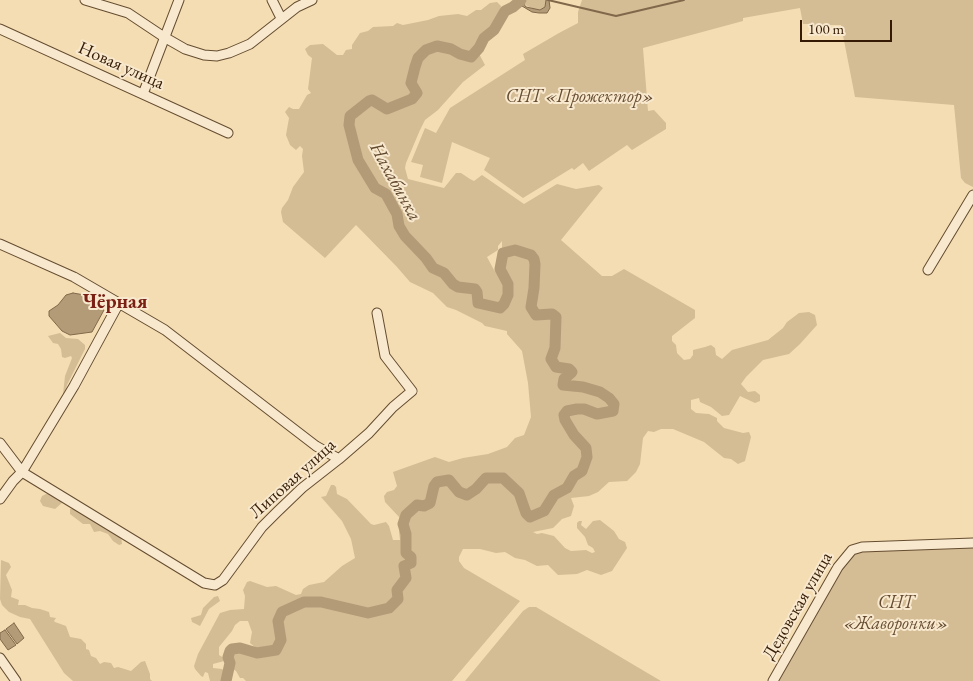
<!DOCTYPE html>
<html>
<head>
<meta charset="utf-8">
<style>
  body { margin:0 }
  #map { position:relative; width:973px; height:681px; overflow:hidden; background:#f4ddb3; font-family:"EB Garamond",serif }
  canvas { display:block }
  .scale { position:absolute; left:800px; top:20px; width:92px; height:22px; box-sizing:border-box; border:2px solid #351b05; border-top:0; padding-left:6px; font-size:15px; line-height:18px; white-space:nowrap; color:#351b05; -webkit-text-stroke:4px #f8e9ce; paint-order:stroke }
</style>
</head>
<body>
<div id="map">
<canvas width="973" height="681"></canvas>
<div class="scale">100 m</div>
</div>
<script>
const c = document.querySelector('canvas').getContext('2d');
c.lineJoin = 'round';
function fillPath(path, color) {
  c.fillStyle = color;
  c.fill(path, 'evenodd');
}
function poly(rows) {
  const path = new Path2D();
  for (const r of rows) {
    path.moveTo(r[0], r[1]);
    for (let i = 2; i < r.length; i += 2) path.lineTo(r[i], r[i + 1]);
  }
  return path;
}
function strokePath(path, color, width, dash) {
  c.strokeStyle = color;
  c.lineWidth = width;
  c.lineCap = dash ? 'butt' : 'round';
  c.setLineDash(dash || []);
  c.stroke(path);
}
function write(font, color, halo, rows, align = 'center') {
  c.font = font + ' "EB Garamond",serif';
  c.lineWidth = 4;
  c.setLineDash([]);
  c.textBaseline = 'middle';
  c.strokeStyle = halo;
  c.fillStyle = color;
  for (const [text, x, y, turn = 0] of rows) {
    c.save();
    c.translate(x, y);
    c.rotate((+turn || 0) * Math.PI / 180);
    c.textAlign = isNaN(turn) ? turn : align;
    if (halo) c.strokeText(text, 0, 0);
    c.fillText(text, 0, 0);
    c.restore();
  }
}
fillPath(poly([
  [524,0,546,0,545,8,540,10,533,9,522,3],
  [582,0,973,0,973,187,965,183,961,178,954,105,855,97,841,25,824,25,824,28,813,29,812,24,803,24,800,8,743,18,743,21,643,48,648,111,654,110,666,123,666,129,632,150,627,145,589,171,583,163,574,170,572,168,523,198,484,170,490,158,452,142,442,183,420,177,423,165,411,162,425,128,436,133,450,108,525,60,523,54,559,33,578,23,578,12],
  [497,2,501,6,499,15,492,30,482,33,476,48,485,65,463,82,438,110,425,120,420,130,406,163,405,168,408,179,444,188,456,173,461,173,470,179,474,181,482,175,524,204,557,184,576,189,599,185,603,188,561,240,602,276,612,276,624,269,695,310,695,318,672,336,672,341,676,345,677,353,684,360,690,359,693,355,693,350,705,347,711,345,715,348,716,355,722,359,732,350,768,340,783,328,787,322,799,313,809,312,815,315,817,325,800,344,789,354,763,360,746,377,741,384,748,392,755,391,760,395,760,401,755,403,740,396,729,415,722,416,711,407,700,402,699,398,691,400,691,409,696,413,709,414,717,418,717,421,724,428,743,433,749,432,751,437,745,461,738,464,731,459,724,458,704,442,673,429,661,429,654,432,648,431,643,438,640,464,636,472,627,481,609,482,598,492,589,496,571,498,574,506,571,516,562,519,553,528,533,532,537,534,542,533,554,536,565,548,571,551,586,550,592,553,595,552,593,548,588,545,585,537,577,528,577,523,579,521,582,521,581,525,586,529,593,521,600,520,614,531,619,539,625,542,627,548,612,571,601,575,587,570,577,574,558,575,548,565,537,566,525,560,515,558,505,552,496,553,480,549,463,549,459,557,459,561,464,568,520,601,452,681,246,681,243,678,240,678,236,671,227,665,226,662,231,654,251,652,253,654,261,652,250,643,252,632,248,621,240,621,235,625,232,631,219,647,219,655,224,658,224,661,213,664,213,668,222,669,224,671,224,678,222,681,210,681,208,673,205,672,203,677,201,676,195,669,194,666,198,654,220,613,230,610,244,609,245,596,243,590,247,582,250,581,267,587,276,586,296,595,301,594,303,589,309,585,324,582,342,566,355,558,351,539,342,521,321,497,326,496,331,485,334,485,336,487,337,494,347,499,371,524,374,525,386,522,389,526,393,540,400,540,399,532,401,528,400,518,385,502,384,496,387,492,394,490,397,486,393,472,435,457,449,462,463,458,488,454,507,447,515,438,524,435,531,417,528,383,522,351,507,334,507,331,485,326,482,323,456,310,447,307,433,293,410,282,397,267,356,225,325,258,283,222,281,212,282,208,288,200,293,187,304,172,302,156,303,149,300,146,296,150,290,145,286,135,289,118,285,112,289,107,293,109,299,109,307,95,311,93,308,89,312,58,308,55,305,49,310,45,323,44,337,55,343,55,346,50,352,49,352,45,360,33,368,31,373,27,393,26,397,23,403,25,428,20,439,16,458,14,467,16,476,10,481,10,490,3],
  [502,241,502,248,506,251,502,255,502,266,504,273,497,274,494,270,487,257,498,250,498,246],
  [60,333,66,338,78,339,85,345,85,349,67,385,65,394,63,394,65,376,72,358,71,356,65,358,62,357,61,349,58,344,53,343,48,336],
  [48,493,62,499,63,502,55,509,43,506,40,501,42,496],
  [77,508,106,525,111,532,115,531,121,536,122,544,119,545,113,541,108,534,100,531,94,532,90,524,83,524,70,514,70,509],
  [973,543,973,681,779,681,837,575,857,548],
  [1,560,9,563,11,567,6,575,12,590,11,597,19,600,18,605,25,605,32,608,40,609,49,612,50,617,56,618,54,621,55,622,66,626,70,637,81,639,86,644,86,649,89,650,91,656,96,658,100,664,104,662,111,663,114,668,118,667,131,671,141,662,145,661,150,674,150,679,152,681,73,681,64,673,30,619,20,617,9,612,2,605,0,599],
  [218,596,220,601,209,609,200,626,192,622,191,618,201,615,203,608,214,597],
  [529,607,536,607,661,681,465,681,523,611]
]), '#d4bc95');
const water = poly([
  [518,0,524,0,523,3,526,7,540,10,545,7,546,0,549,0,550,8,547,13,539,13,532,12,522,6,518,8,513,7,518,0],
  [73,293,90,296,104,310,92,332,70,335,62,331,49,316,49,311,58,305,66,295,73,293],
  [14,623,24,638,17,644,6,629,14,623],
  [5,630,16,645,8,650,0,639,0,633,5,630]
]);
fillPath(water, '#b39b78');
strokePath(water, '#81684a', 1);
strokePath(poly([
  [548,0,616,16,684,0]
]), '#81684a', 2);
strokePath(poly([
  [226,681,230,663,228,657,230,651,232,649,240,648,257,653,276,650,281,640,278,621,282,612,304,602,321,602,368,613,389,608,398,599,397,590,406,578,404,566,411,563,411,557,406,553,406,534,403,524,406,515,417,505,424,506,430,503,434,486,437,482,449,480,459,492,467,495,476,489,486,478,503,478,519,493,526,513,530,517,544,511,554,495,567,488,574,476,582,471,587,457,586,448,574,435,565,420,564,415,567,411,577,409,584,409,597,414,613,411,614,404,609,398,600,392,583,387,563,385,564,379,572,372,569,369,556,367,551,359,555,348,556,317,552,314,536,315,531,307,534,288,535,264,534,259,531,255,515,250,503,253,500,269,508,284,508,295,504,304,500,308,478,303,477,292,475,289,458,287,453,284,444,273,433,268,426,258,405,236,399,226,397,214,386,194,375,188,358,160,349,125,350,116,369,101,372,100,387,109,412,99,417,93,411,83,415,67,418,58,426,50,437,46,451,49,460,54,471,57,479,48,484,38,494,30,505,11,513,7,521,0]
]), '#b39b78', 11);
const minor = poly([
  [85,0,128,13,164,37,185,49,204,55,217,56,229,53,250,44,297,7,312,0],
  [272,0,281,18],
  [0,29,228,133],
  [143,94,179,0],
  [0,244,74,277,165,330,316,446,339,459],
  [928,270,973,195],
  [0,443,22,472,204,583,215,585,223,580,262,527,277,512,302,488,339,459,369,433,393,407,412,391,385,356,377,313],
  [0,499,13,481,22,472,74,386,119,303],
  [0,658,16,681],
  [773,681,838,567,852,550,862,547,973,543]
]);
strokePath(minor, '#654c30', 11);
strokePath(minor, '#f8e9ce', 9);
write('18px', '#351b05', '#f8e9ce', [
  ["Новая улица",121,66,24],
  ["Липовая улица",293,479,-42],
  ["Дедовская улица",798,606,-60]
]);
write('italic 18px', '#654b30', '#f8e9ce', [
  ["СНТ «Прожектор»",580,97],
  ["СНТ",896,603],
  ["«Жаворонки»",896,624]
]);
write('italic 19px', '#61482d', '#f8e9ce', [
  ["Нахабинка",395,182,61]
]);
write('bold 20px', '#7a1f14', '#f8e9ce', [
  ["Чёрная",115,303]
]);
</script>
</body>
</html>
